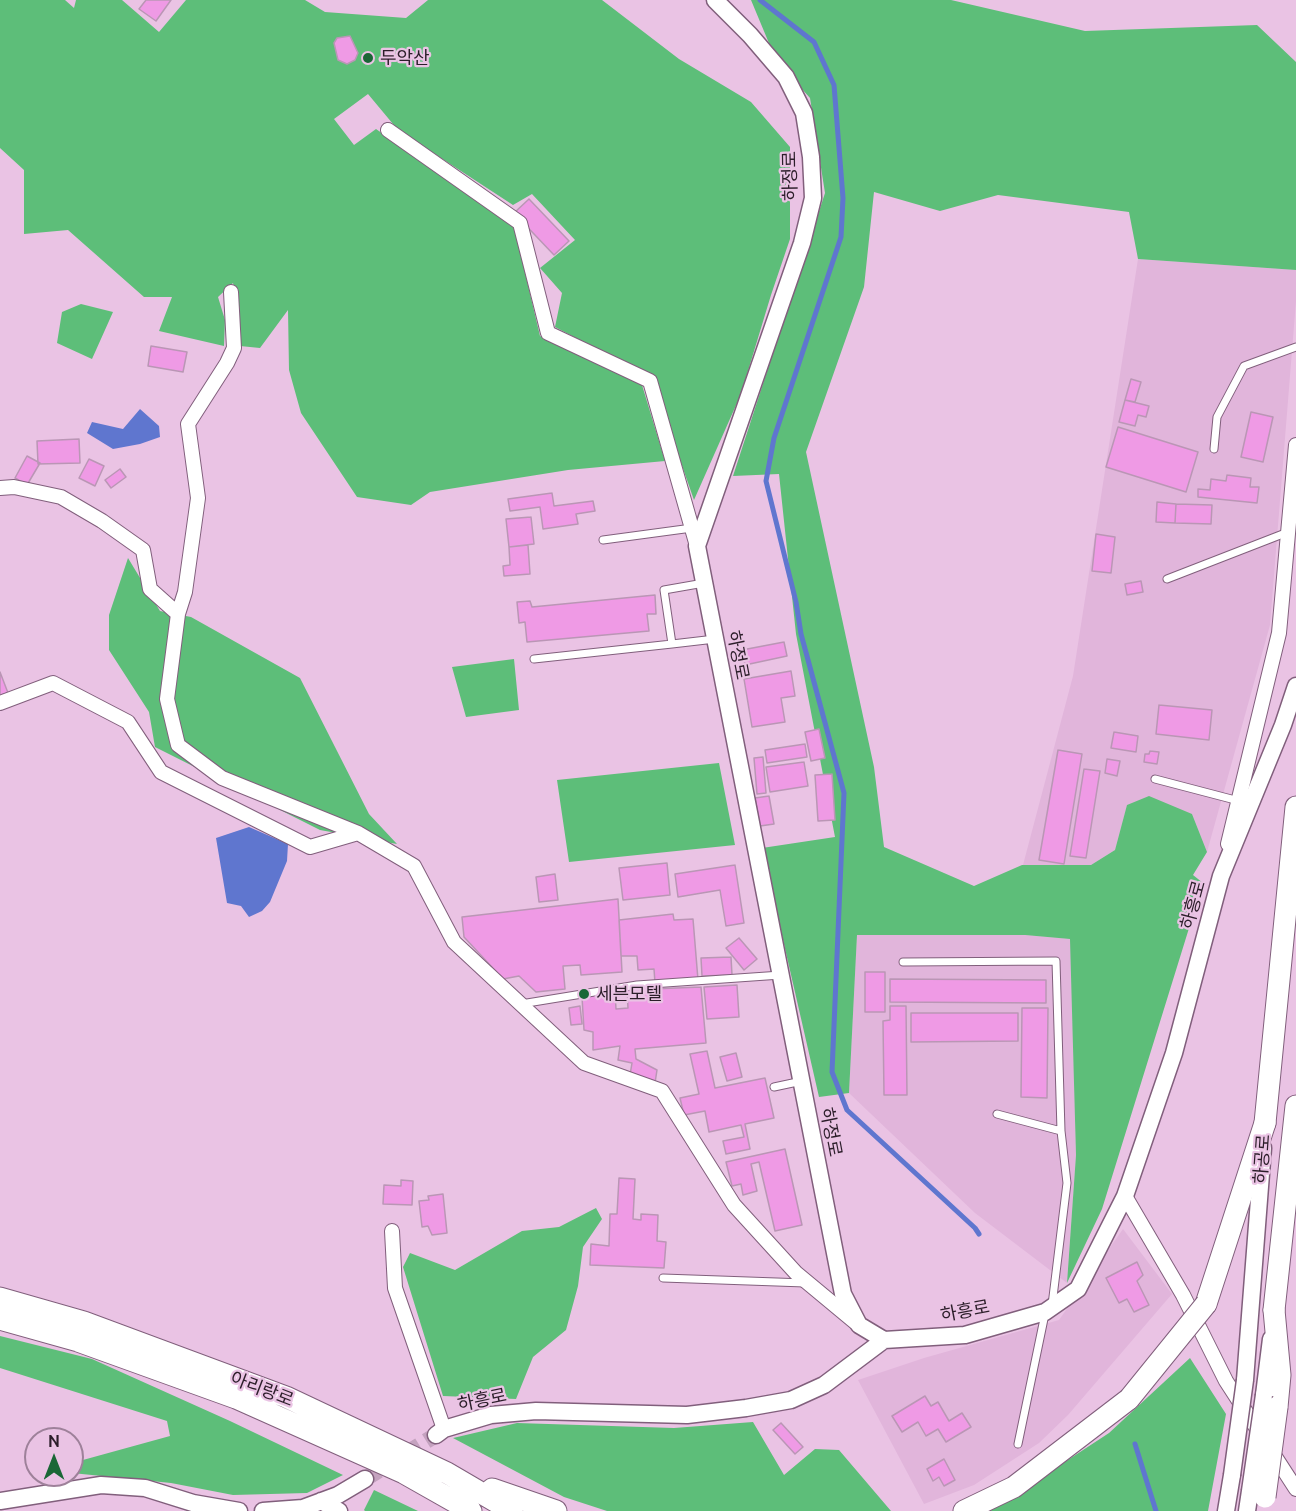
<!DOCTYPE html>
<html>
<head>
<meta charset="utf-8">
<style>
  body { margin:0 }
  #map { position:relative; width:1296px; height:1511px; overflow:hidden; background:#eac3e4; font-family:Ubuntu,sans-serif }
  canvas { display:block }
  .north { position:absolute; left:24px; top:1427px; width:60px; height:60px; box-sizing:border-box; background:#eac3e4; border:2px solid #9e819a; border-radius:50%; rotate:0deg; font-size:16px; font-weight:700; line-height:24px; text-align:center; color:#2c1e2a }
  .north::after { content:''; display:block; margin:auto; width:21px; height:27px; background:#1a6736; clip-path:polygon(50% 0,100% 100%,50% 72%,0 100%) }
</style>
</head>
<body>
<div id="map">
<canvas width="1296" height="1511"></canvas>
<div class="north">N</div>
</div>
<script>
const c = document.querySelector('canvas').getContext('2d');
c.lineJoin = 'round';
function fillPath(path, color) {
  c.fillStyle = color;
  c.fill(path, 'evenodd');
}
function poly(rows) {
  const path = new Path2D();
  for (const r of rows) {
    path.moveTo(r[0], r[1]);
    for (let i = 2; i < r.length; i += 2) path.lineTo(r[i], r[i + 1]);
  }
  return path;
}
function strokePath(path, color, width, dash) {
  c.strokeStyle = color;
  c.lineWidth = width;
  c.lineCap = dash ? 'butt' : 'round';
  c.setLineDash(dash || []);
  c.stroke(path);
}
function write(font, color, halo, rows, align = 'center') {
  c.font = font + ' Ubuntu,"Noto Sans KR",sans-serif';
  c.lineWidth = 4.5;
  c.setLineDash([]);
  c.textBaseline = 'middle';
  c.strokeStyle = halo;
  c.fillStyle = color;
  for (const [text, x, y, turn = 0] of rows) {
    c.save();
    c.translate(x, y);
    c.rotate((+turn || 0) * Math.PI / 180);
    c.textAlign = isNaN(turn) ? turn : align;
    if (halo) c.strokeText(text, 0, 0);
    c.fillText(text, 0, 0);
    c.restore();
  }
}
fillPath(poly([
  [1138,259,1296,270,1296,301,1270,625,1207,852,1192,814,1127,806,1115,850,1091,865,1023,865,1073,676],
  [857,935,1025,935,1071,939,1076,1155,1067,1283,975,1213,849,1093],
  [1123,1229,1172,1294,1068,1415,1039,1443,974,1485,924,1504,858,1380,924,1358,1059,1320]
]), '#e1b5db');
fillPath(poly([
  [0,0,65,0,74,8,76,0,122,0,159,32,186,0,305,0,325,12,406,18,428,0,602,0,679,59,751,102,790,147,790,239,771,295,741,394,694,500,651,377,555,327,562,293,540,268,575,240,532,194,513,205,398,130,368,94,334,119,354,145,376,129,514,226,540,336,642,385,665,461,568,470,430,492,411,505,357,497,301,413,289,370,288,310,260,348,240,346,240,310,233,283,218,297,225,320,224,346,159,331,172,297,144,297,68,230,24,234,24,170,0,148],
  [751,0,951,0,1085,31,1257,25,1296,62,1296,270,1138,259,1129,212,998,195,940,211,874,192,864,287,806,452,874,767,884,847,974,886,1022,865,1091,865,1115,850,1127,805,1149,796,1192,814,1207,852,1193,875,1203,883,1102,1209,1067,1283,1076,1155,1070,939,1025,935,857,935,849,1093,819,1097,762,848,835,837,796,634,779,474,733,476,825,193,810,98,776,60],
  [81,304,113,312,92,359,57,343,62,312],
  [128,558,160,611,191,617,300,678,369,814,397,844,320,830,155,747,149,712,109,650,109,615],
  [514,659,519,710,466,717,452,667],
  [719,763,735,845,569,862,557,780],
  [596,1208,602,1219,583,1247,578,1286,566,1330,533,1357,516,1399,443,1396,403,1267,410,1253,455,1270,522,1231,559,1227],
  [0,1336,92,1359,230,1421,343,1475,307,1493,233,1495,171,1483,72,1473,72,1463,170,1436,167,1421,0,1368],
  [1190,1358,1226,1414,1208,1511,990,1511,1109,1433],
  [753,1422,784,1475,815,1449,839,1450,891,1511,607,1511,564,1497,453,1438,517,1423,674,1428],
  [374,1490,418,1511,365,1511,364,1510]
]), '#5dbe79');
fillPath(poly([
  [140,409,159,426,160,437,140,444,113,449,87,433,92,422,123,429],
  [249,827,288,844,287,861,270,902,262,911,249,917,241,906,227,903,216,838]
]), '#5f76cf');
strokePath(poly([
  [760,0,814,42,834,85,843,198,841,237,774,438,766,481,796,602,801,634,844,793,832,1072,847,1110,975,1228,979,1234],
  [1135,1444,1156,1511]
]), '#5f76cf', 5);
const building = poly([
  [146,0,171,0,156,21,139,9,146,0],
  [350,36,358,53,355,60,347,64,338,60,334,43,337,38,350,36],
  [529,199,569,241,554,255,514,213,529,199],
  [151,346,187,352,183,372,148,366,151,346],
  [1131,379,1141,382,1135,402,1125,400,1131,379],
  [1125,400,1149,406,1146,417,1138,415,1135,426,1119,422,1125,400],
  [1251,412,1273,417,1263,462,1241,457,1251,412],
  [1118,427,1198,452,1186,492,1106,467,1118,427],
  [79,439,80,463,38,464,37,441,79,439],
  [27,456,40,463,27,485,15,478,27,456],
  [89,459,104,466,95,486,79,478,89,459],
  [120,469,126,477,111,488,105,480,120,469],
  [1227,475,1251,478,1250,487,1259,487,1257,503,1198,497,1198,489,1210,490,1211,479,1226,481,1227,475],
  [552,493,554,506,593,501,595,511,576,514,578,524,543,529,540,507,510,511,508,499,552,493],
  [1157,502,1176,504,1175,523,1156,522,1157,502],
  [1176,504,1212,505,1211,524,1175,523,1176,504],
  [531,517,534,544,509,547,506,519,531,517],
  [1096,534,1115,537,1111,573,1092,571,1096,534],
  [528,545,530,574,504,576,503,566,510,565,509,547,528,545],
  [1141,581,1143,592,1127,595,1125,584,1141,581],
  [655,595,656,614,647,614,649,631,527,642,525,622,519,623,517,602,530,601,532,607,655,595],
  [784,642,787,656,745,665,742,650,784,642],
  [791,671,795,696,781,698,785,722,752,727,744,679,791,671],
  [0,672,8,693,0,695,0,672],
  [1159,705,1212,710,1209,740,1156,734,1159,705],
  [819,729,825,758,811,761,805,732,819,729],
  [1114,732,1138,736,1136,752,1111,748,1114,732],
  [805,744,807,757,767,763,765,750,805,744],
  [1058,750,1082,754,1064,864,1039,860,1058,750],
  [1150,751,1159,752,1157,764,1144,762,1145,754,1149,754,1150,751],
  [763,757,766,793,757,794,754,758,763,757],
  [1107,759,1120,761,1117,776,1105,773,1107,759],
  [804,762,808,786,770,792,766,767,804,762],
  [1084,769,1100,771,1086,858,1070,856,1084,769],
  [832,774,835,820,818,821,815,775,832,774],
  [769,796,774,824,760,826,755,798,769,796],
  [667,863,670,895,623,900,619,868,667,863],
  [735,865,744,923,726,926,720,890,678,897,675,874,735,865],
  [555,874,558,900,539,902,536,877,555,874],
  [618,899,622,972,581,975,580,965,563,966,565,989,536,992,519,976,503,979,464,937,462,917,618,899],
  [673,914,674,920,693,919,698,980,655,983,654,969,638,970,637,956,621,956,619,920,673,914],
  [739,938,757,959,744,970,726,948,739,938],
  [731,957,732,975,702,976,701,958,731,957],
  [865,972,885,972,885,1012,865,1012,865,972],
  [890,979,1046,980,1046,1003,890,1002,890,979],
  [737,985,739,1017,707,1019,704,987,737,985],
  [701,987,706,1043,635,1049,636,1059,657,1070,655,1083,630,1075,632,1063,618,1060,620,1046,593,1050,593,1032,584,1030,582,997,615,992,616,1009,628,1008,627,990,701,987],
  [580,1006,582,1024,571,1025,569,1008,580,1006],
  [890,1006,906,1006,907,1095,884,1095,883,1021,890,1020,890,1006],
  [1022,1008,1048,1008,1047,1098,1021,1097,1022,1008],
  [911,1013,1018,1013,1018,1041,911,1042,911,1013],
  [707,1051,715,1088,765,1078,774,1118,745,1124,750,1149,726,1154,723,1141,744,1137,741,1125,709,1132,705,1111,684,1115,680,1098,699,1094,690,1054,707,1051],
  [736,1053,742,1077,727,1081,720,1057,736,1053],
  [785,1149,802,1225,775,1231,759,1162,751,1164,757,1191,743,1195,741,1184,732,1186,726,1162,785,1149],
  [619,1178,635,1179,633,1219,641,1220,641,1214,658,1215,657,1241,666,1242,664,1268,590,1265,591,1244,609,1246,610,1214,617,1214,619,1178],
  [401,1180,413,1181,412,1205,383,1204,384,1185,401,1186,401,1180],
  [443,1194,447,1233,432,1235,428,1226,422,1227,419,1201,429,1200,428,1196,443,1194],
  [1137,1262,1143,1275,1137,1281,1149,1305,1134,1312,1127,1299,1119,1303,1106,1278,1137,1262],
  [925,1396,931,1406,938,1402,949,1421,962,1413,971,1427,946,1442,938,1429,926,1436,918,1422,902,1432,892,1416,925,1396],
  [781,1423,803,1447,795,1454,773,1430,781,1423],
  [944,1459,955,1480,944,1486,939,1477,933,1481,927,1469,944,1459]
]);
fillPath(building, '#ef9ae5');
strokePath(building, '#ba96b5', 1.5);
strokePath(poly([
  [365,1479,436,1435]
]), '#c4a2bf', 16, [16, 8]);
const service = poly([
  [1214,449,1217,417,1244,366,1296,347],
  [603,540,692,528],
  [1167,579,1288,532],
  [672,644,715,639],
  [534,659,672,644,664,590,704,583],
  [1155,779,1239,801],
  [903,962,1056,961,1061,1131],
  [521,1004,637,985,781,975],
  [774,1087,802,1081],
  [997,1114,1061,1131,1067,1183,1052,1305],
  [663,1278,805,1283],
  [1018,1444,1045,1314]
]);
const minor = poly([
  [388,130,520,223,548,333,650,381,697,546],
  [231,292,234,348,227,363,188,424,198,498,185,592,178,614,167,699,178,745,222,778,358,833,414,866,454,942,584,1063,662,1091,734,1205,796,1273,855,1322],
  [0,488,14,487,61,497,102,521,143,550,150,589,178,614],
  [0,703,53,683,128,722,161,772,310,847,358,833],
  [1228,844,1279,633,1296,445],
  [1125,1196,1183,1295,1226,1381,1296,1489],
  [392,1231,395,1288,444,1429]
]);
const tertiary = poly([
  [715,0,750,35,786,77,804,113,811,157,813,198,802,243,697,546,843,1294,859,1325,884,1340],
  [1245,1380,1263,1148],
  [1264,1395,1271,1339],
  [436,1435,444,1429,491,1415,536,1411,687,1415,746,1408,791,1400,824,1385,884,1340,965,1335,1045,1312,1078,1289,1125,1196,1174,1053,1221,876,1283,725,1296,686],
  [0,1501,101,1485,145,1488,193,1503,239,1511],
  [321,1501,339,1511],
  [263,1511,303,1508,338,1495,365,1479],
  [1226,1511,1232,1475],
  [1247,1511,1250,1491]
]);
const primary = poly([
  [1265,1123,1296,807],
  [1274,1310,1296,1106]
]);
const trunk = poly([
  [0,1298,84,1322,286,1397,447,1473,512,1511],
  [1206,1304,1265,1123],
  [1274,1310,1280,1375,1277,1407],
  [0,1319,78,1341,236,1398,404,1473,471,1511],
  [492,1489,556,1511],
  [964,1511,1014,1487,1129,1399]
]);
strokePath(service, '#815f7c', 9);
strokePath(minor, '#815f7c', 16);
strokePath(tertiary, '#815f7c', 19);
strokePath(primary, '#815f7c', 23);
strokePath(trunk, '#815f7c', 23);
strokePath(service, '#fff', 7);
strokePath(minor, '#fff', 14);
strokePath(tertiary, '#fff', 16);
strokePath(primary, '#fff', 21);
strokePath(trunk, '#fff', 21);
const tertiaryBridge = poly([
  [1232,1475,1245,1380],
  [1250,1491,1264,1395]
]);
const trunkBridge = poly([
  [1129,1399,1206,1304],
  [1265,1497,1277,1407]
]);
strokePath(tertiaryBridge, '#815f7c', 19, []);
strokePath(trunkBridge, '#815f7c', 23, []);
strokePath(tertiaryBridge, '#fff', 16);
strokePath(trunkBridge, '#fff', 21);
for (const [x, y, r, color] of [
  [368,58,6,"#1a6736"],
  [584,994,6,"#1a6736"]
]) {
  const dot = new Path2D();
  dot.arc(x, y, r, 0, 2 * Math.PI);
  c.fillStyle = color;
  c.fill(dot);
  strokePath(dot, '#eac3e4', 2);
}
write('18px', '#2c1e2a', '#eac3e4', [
  ["두악산",380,58],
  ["세븐모텔",596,994]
], 'left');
write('18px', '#2c1e2a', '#eac3e4', [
  ["하정로",790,176,-91],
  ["하정로",738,655,79],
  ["하흥로",1193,905,-75],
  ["하정로",831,1132,79],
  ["하공로",1262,1159,-86],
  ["하흥로",965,1311,-11],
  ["아리랑로",262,1389,21],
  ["하흥로",482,1400,-12]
]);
</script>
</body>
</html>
